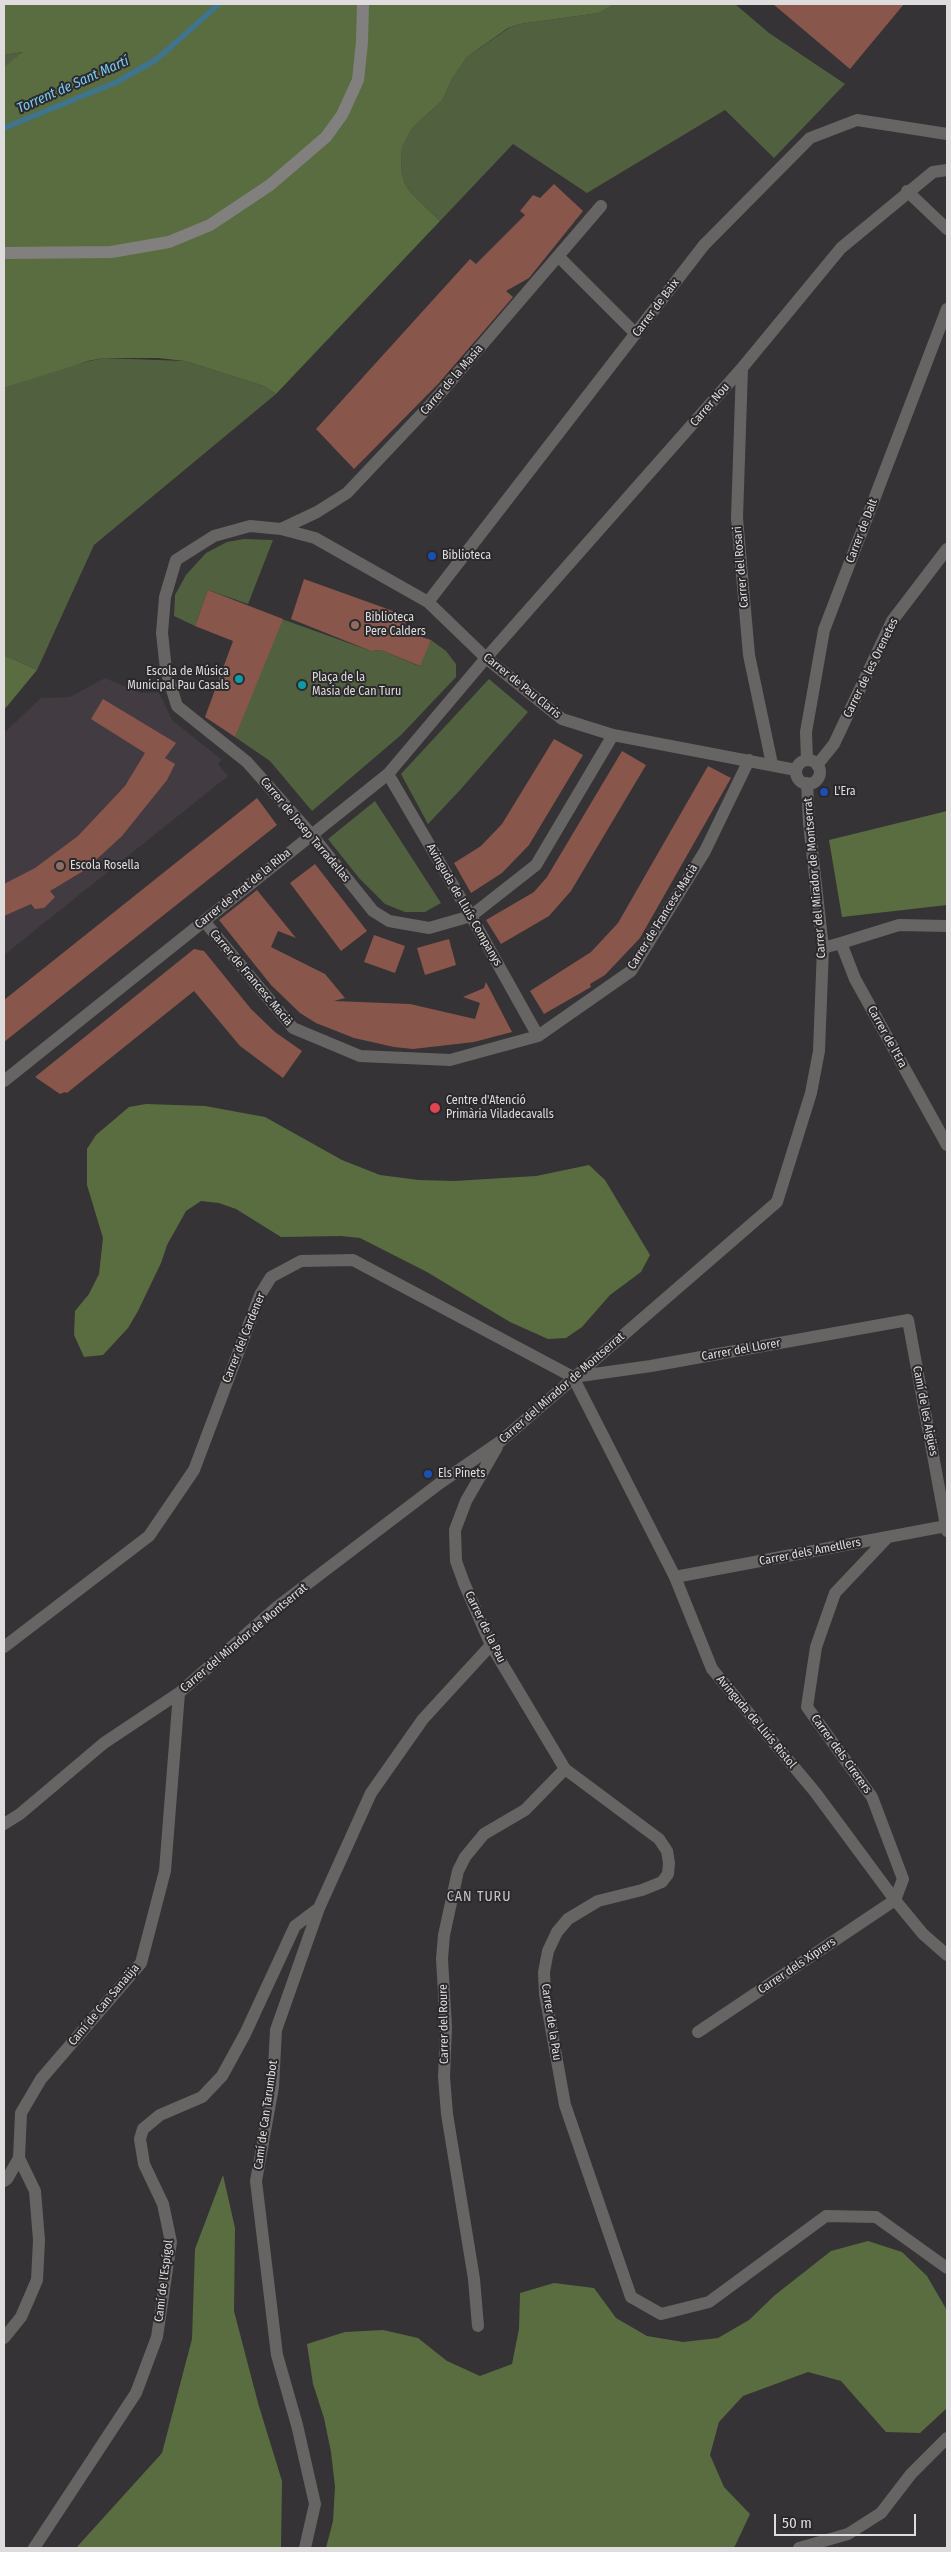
<!DOCTYPE html>
<html>
<head>
<meta charset="utf-8">
<style>
  body { margin:0 }
  #map { position:relative; width:951px; height:2552px; overflow:hidden; background:#353335; font-family:"Fira Sans Condensed",sans-serif }
  canvas { display:block }
  .frame { position:absolute; inset:0; border:5px solid #dedcdd; pointer-events:none }
  .scale { position:absolute; left:774px; top:2514px; width:142px; height:22px; box-sizing:border-box; border:2px solid #dedcdd; border-top:0; padding-left:6px; font-size:15px; line-height:18px; white-space:nowrap; color:#dedcdd; -webkit-text-stroke:4px #2b292b; paint-order:stroke }
</style>
</head>
<body>
<div id="map">
<canvas width="951" height="2552"></canvas>
<div class="frame"></div>
<div class="scale">50 m</div>
</div>
<script>
const c = document.querySelector('canvas').getContext('2d');
c.lineJoin = 'round';
function fillPath(path, color) {
  c.fillStyle = color;
  c.fill(path, 'evenodd');
}
function poly(rows) {
  const path = new Path2D();
  for (const r of rows) {
    if (r.length === 3) {
      path.moveTo(r[0] + r[2], r[1]);
      path.arc(r[0], r[1], r[2], 0, 2 * Math.PI);
      continue;
    }
    path.moveTo(r[0], r[1]);
    for (let i = 2; i < r.length; i += 2) path.lineTo(r[i], r[i + 1]);
  }
  return path;
}
function strokePath(path, color, width, dash) {
  c.strokeStyle = color;
  c.lineWidth = width;
  c.lineCap = dash ? 'butt' : 'round';
  c.setLineDash(dash || []);
  c.stroke(path);
}
function write(font, color, halo, rows, align = 'center') {
  c.font = font + ' "Fira Sans Condensed",sans-serif';
  c.lineWidth = 4;
  c.setLineDash([]);
  c.textBaseline = 'middle';
  c.strokeStyle = halo;
  c.fillStyle = color;
  for (const [text, x, y, turn = 0] of rows) {
    c.save();
    c.translate(x, y);
    c.rotate((+turn || 0) * Math.PI / 180);
    c.textAlign = isNaN(turn) ? turn : align;
    if (halo) c.strokeText(text, 0, 0);
    c.fillText(text, 0, 0);
    c.restore();
  }
}
fillPath(poly([
  [105,678,141,693,159,692,172,720,222,760,218,764,228,776,4,955,4,733,41,698,70,697]
]), '#423b41');
fillPath(poly([
  [615,4,735,4,769,33,845,84,774,158,725,110,587,193,513,144,440,221,411,193,405,184,401,171,402,147,413,127,442,101,452,79,467,57,509,28,520,24,599,13],
  [24,52,5,67,4,67,4,55],
  [103,358,185,361,264,386,276,394,94,545,37,670,4,655,4,388,73,365],
  [244,539,273,540,248,604,208,590,195,626,174,616,175,595,186,575,206,553,227,542],
  [279,618,371,651,381,650,419,666,431,640,446,651,456,664,456,677,401,735,312,811,270,761,235,737],
  [489,679,528,712,461,789,428,824,401,774],
  [375,801,441,903,425,912,405,912,385,904,359,878,328,839]
]), '#51613f');
fillPath(poly([
  [4,4,615,4,599,13,520,24,508,28,467,57,452,79,442,101,413,127,402,147,401,171,405,184,411,193,440,221,276,394,264,386,185,361,158,358,103,358,88,361,4,388,4,67,23,52,4,55],
  [4,655,37,670,4,710],
  [947,811,947,905,842,917,829,840],
  [146,1104,205,1106,265,1117,342,1160,380,1175,419,1180,454,1181,536,1176,589,1165,605,1180,650,1255,641,1272,610,1295,582,1327,566,1338,548,1339,510,1322,427,1272,360,1238,341,1236,281,1237,236,1209,219,1203,201,1201,186,1211,167,1245,161,1263,138,1311,128,1328,103,1355,84,1357,74,1335,75,1311,89,1294,99,1274,103,1238,87,1185,87,1149,96,1135,129,1107],
  [223,2175,235,2228,234,2311,258,2403,282,2481,281,2548,76,2548,162,2453,192,2339,195,2249],
  [868,2241,902,2252,927,2276,945,2307,947,2312,947,2408,920,2433,886,2432,841,2381,808,2372,743,2396,719,2422,710,2455,724,2487,750,2514,735,2546,732,2548,326,2548,333,2521,335,2487,331,2452,324,2418,313,2384,307,2344,345,2332,383,2330,418,2338,447,2361,480,2376,512,2364,519,2329,520,2293,554,2283,594,2288,616,2318,647,2336,683,2342,718,2338,749,2320,775,2295,831,2251]
]), '#596d40');
strokePath(poly([
  [4,128,117,82,157,59,219,4]
]), '#3f748f', 5.5);
fillPath(poly([
  [773,4,904,4,850,69],
  [554,184,583,211,529,278,506,291,513,297,438,384,354,469,316,429,470,259,476,264,525,215,520,211,533,195,540,198],
  [304,579,407,616,404,631,431,640,420,666,381,650,371,651,291,619],
  [208,590,283,619,235,737,205,717,233,641,195,626],
  [103,699,176,743,165,758,175,764,167,780,122,836,85,870,50,891,55,897,44,908,35,909,31,904,4,916,4,884,35,868,78,836,125,786,145,753,91,719],
  [554,739,583,755,529,845,502,873,471,893,454,863,481,846,502,824],
  [622,751,646,765,571,891,549,916,501,944,486,920,534,892,547,877],
  [708,766,731,778,640,938,605,975,590,984,591,987,544,1014,530,991,591,952,618,923],
  [257,798,277,825,4,1042,4,1000],
  [315,864,367,931,341,951,290,883],
  [257,890,296,938,278,931,271,947,325,974,345,998,334,1001,410,1004,475,1019,480,1003,463,997,484,988,486,982,512,1032,474,1042,413,1049,394,1047,354,1038,316,1023,300,1013,271,985,219,920],
  [374,935,405,946,395,973,364,962],
  [449,939,456,965,425,975,417,948],
  [194,949,204,951,251,1009,275,1032,302,1051,283,1078,240,1046,194,991,67,1093,65,1092,60,1094,35,1077]
]), '#89564c');
strokePath(poly([
  [907,191,947,229],
  [558,256,636,334],
  [742,368,737,518,749,655,772,764],
  [281,529,317,512,347,493,432,403,601,206],
  [428,602,704,245,810,138,857,120,947,134],
  [613,735,536,865,471,916,429,928,389,921,373,911,311,834,247,762,177,706,166,670,162,633,165,597,176,560,214,536,250,526,281,529,315,538,428,602,486,658,562,719,613,735,796,770],
  [807,760,806,732,824,630,947,309],
  [808,772,12],
  [817,765,834,744,892,621,947,549],
  [388,774,471,916,538,1036],
  [204,921,293,1028,360,1056,450,1060,538,1036,631,971,705,851,749,760],
  [841,943,899,925,947,926],
  [823,948,841,943,855,979,947,1145],
  [4,1081,388,774,486,658,742,368,841,248,933,172,947,170],
  [573,1377,675,1577,712,1669,815,1792,895,1900,923,1934,947,1955],
  [573,1377,651,1366,908,1320,947,1531],
  [497,1447,466,1501,455,1530,456,1561,464,1583,491,1645,565,1769,659,1839,667,1851,669,1863,668,1874,662,1882,642,1890,598,1901,568,1919,557,1932,548,1951,544,1972,545,1994,565,2105,631,2297,661,2314,709,2302,826,2216,876,2217,947,2268],
  [675,1577,946,1526],
  [4,1647,149,1536,194,1470,260,1295,271,1277,301,1261,353,1260,573,1377],
  [4,1824,20,1814,104,1743,179,1693,277,1607,440,1483,501,1441,777,1202,811,1093,819,1051,823,948,809,823,807,783],
  [698,2032,895,1900,903,1879,872,1797,807,1707,816,1647,835,1593,888,1537],
  [4,2181,7,2179,19,2158,21,2113,41,2079,141,1963,165,1871,179,1693],
  [478,2326,474,2279,447,2114,444,2077,446,2027,442,1959,444,1935,458,1871,465,1857,484,1834,525,1810,565,1769],
  [4,2338,21,2317,37,2280,39,2240,35,2191,19,2158],
  [34,2548,136,2393,157,2337,171,2242,163,2204,144,2164,140,2139,143,2129,160,2115,202,2097,222,2076,245,2034,295,1926,319,1908],
  [305,2548,315,2504,297,2425,277,2355,256,2181,273,2087,276,2030,319,1908,371,1793,423,1719,491,1645],
  [799,2548,848,2534,881,2513,911,2474,947,2438]
]), '#666564', 12);
strokePath(poly([
  [4,253,111,252,169,242,210,225,270,185,326,137,342,115,358,80,362,42,363,4]
]), '#82807f', 12);
for (const [x, y, r, color] of [
  [432,556,5,"#1a4fb4"],
  [355,625,5,"#8d6e63"],
  [239,679,5,"#0f9aa8"],
  [302,685,5,"#0f9aa8"],
  [824,792,5,"#1a4fb4"],
  [60,866,5,"#8d6e63"],
  [435,1108,6,"#e0444e"],
  [428,1474,5,"#1a4fb4"]
]) {
  const dot = new Path2D();
  dot.arc(x, y, r, 0, 2 * Math.PI);
  c.fillStyle = color;
  c.fill(dot);
  strokePath(dot, '#2b292b', 2);
}
write('12px', '#dedcdd', '#2b292b', [
  ["Carrer de Baix",656,308,-53],
  ["Carrer de la Masia",452,380,-49],
  ["Carrer Nou",710,405,-49],
  ["Carrer de Dalt",862,531,-69],
  ["Carrer del Rosari",741,567,-95],
  ["Carrer de les Orenetes",871,668,-64],
  ["Carrer de Pau Claris",522,686,39],
  ["Carrer de Josep Tarradellas",305,830,50],
  ["Carrer del Mirador de Montserrat",815,878,-95],
  ["Carrer de Prat de la Riba",243,889,-39],
  ["Avinguda de Lluís Companys",464,905,60],
  ["Carrer de Francesc Macià",663,917,-58],
  ["Carrer de Francesc Macià",251,978,50],
  ["Carrer de l'Era",887,1037,61],
  ["Carrer del Cardener",244,1338,-68],
  ["Carrer del Llorer",741,1350,-10],
  ["Carrer del Mirador de Montserrat",562,1388,-41],
  ["Camí de les Aigües",925,1411,79],
  ["Carrer dels Ametllers",810,1552,-11],
  ["Carrer de la Pau",485,1627,64],
  ["Carrer del Mirador de Montserrat",244,1638,-40],
  ["Avinguda de Lluís Ristol",756,1722,50],
  ["Carrer dels Cirerers",841,1754,54],
  ["Carrer dels Xiprers",797,1966,-34],
  ["Camí de Can Sanaüja",104,2005,-50],
  ["Carrer de la Pau",551,2022,81],
  ["Carrer del Roure",444,2024,-91],
  ["Camí de Can Tarumbot",266,2115,-82],
  ["Camí de l'Espígol",164,2281,-83]
]);
write('12px', '#dedcdd', '#2b292b', [
  ["Biblioteca",442,556],
  ["Biblioteca",365,618],
  ["Pere Calders",365,632],
  ["Escola de Música",229,672,"right"],
  ["Municipal Pau Casals",229,686,"right"],
  ["Plaça de la",312,678],
  ["Masia de Can Turu",312,692],
  ["L'Era",834,792],
  ["Escola Rosella",70,866],
  ["Centre d'Atenció",446,1101],
  ["Primària Viladecavalls",446,1115],
  ["Els Pinets",438,1474]
], 'left');
write('italic 14px', '#78cbf5', '#2b292b', [
  ["Torrent de Sant Martí",73,85,-24]
]);
c.letterSpacing = '1px';
write('14px', '#c4c2c4', '#2b292b', [
  ["CAN TURU",479,1897]
]);
c.letterSpacing = '0px';
</script>
</body>
</html>
